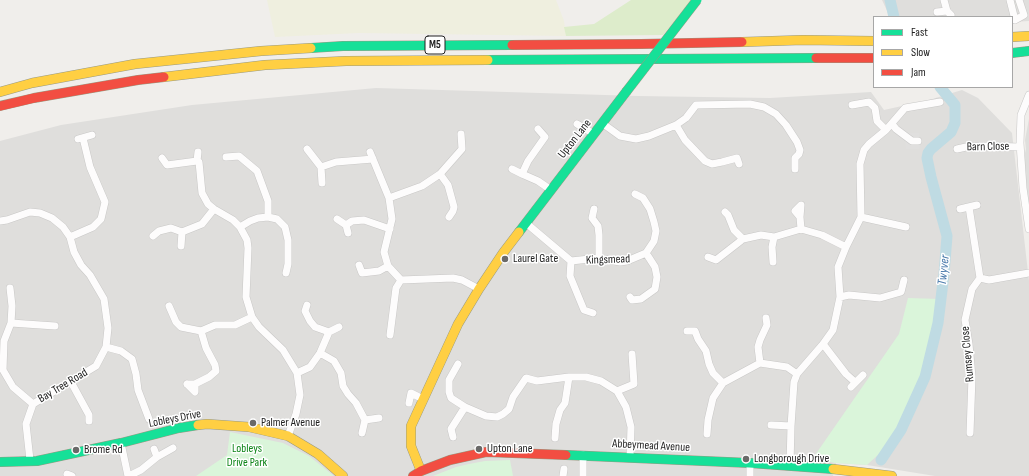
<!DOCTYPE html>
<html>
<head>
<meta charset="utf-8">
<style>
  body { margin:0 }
  #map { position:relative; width:1029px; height:476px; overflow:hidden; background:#f0eeeb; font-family:"Sofia Sans Condensed",sans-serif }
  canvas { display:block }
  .legend { position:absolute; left:873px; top:16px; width:140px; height:72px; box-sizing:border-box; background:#fff; border:1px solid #a7a7a7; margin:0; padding:5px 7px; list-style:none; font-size:12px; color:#222 }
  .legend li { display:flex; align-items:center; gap:8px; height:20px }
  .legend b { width:20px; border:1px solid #a7a7a7 }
</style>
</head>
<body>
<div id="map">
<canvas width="1029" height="476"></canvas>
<ul class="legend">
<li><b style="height:5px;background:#16e098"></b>Fast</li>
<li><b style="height:5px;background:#ffcf43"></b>Slow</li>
<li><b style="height:5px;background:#f24e42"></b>Jam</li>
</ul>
</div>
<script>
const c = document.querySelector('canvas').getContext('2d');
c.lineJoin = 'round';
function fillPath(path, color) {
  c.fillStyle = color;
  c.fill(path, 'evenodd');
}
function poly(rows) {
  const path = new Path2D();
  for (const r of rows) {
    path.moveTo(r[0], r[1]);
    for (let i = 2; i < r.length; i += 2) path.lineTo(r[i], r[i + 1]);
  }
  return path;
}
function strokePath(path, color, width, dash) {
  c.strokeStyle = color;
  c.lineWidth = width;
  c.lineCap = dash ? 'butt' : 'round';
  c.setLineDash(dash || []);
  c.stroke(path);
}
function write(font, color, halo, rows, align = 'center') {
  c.font = font + ' "Sofia Sans Condensed",sans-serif';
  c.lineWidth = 3;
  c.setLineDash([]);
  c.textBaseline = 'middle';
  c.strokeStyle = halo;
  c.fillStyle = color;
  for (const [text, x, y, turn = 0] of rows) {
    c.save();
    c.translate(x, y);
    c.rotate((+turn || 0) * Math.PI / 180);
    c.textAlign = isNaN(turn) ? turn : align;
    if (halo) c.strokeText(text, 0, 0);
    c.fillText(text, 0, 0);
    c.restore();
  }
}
fillPath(poly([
  [882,0,1029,0,1029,21,1012,22,1012,17,890,17],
  [376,88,638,96,770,98,871,92,884,110,929,100,962,90,978,98,1012,133,1029,281,1029,476,935,476,867,465,836,463,833,476,0,476,0,141,61,125,192,105],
  [1029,119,1029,229,1021,169,1026,149,1025,140]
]), '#dfdedc');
fillPath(poly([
  [267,0,556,0,564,21,566,36,359,33,275,37]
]), '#efefdf');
fillPath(poly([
  [631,0,692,0,663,35,566,36,564,27,594,24]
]), '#ddeccb');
fillPath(poly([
  [908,298,940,299,939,325,927,379,903,432,867,465,835,463,813,458,899,334],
  [230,432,283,443,309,456,334,476,196,476,227,455],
  [510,460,513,476,433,476,456,467,469,464,485,461]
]), '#daf5da');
fillPath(poly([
  [901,133,919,133,920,149,906,149,905,140]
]), '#e0dfde');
strokePath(poly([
  [890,0,894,17],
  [881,460,901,430,925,377,938,323,944,274,947,236,931,177,927,158,928,153,931,149,951,132,955,123,955,105,940,87]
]), '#bfdbe3', 11);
const street = poly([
  [944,0,947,11,951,15],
  [1010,0,1015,20,1024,15,1019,0],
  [937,12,947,11],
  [1029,95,1021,115,1020,143,1023,188,1029,229],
  [852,105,869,102,875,108,877,121,886,130],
  [602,123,620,136,636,139,649,136,676,125,686,118,696,105,750,104,764,107,776,114,786,125,797,142,800,150,799,154,795,158,795,169],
  [577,124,594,134],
  [892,124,896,129,912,141,918,141],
  [676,125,685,140,705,161,712,164,722,162,737,158,739,164],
  [538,129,545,137,528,161,522,174,538,181,551,190],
  [78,139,92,135],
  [307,149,321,167,336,162,373,159],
  [957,149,966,147,981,146,1020,147],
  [198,152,197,161,199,162,202,193,208,204,214,209,233,220,240,227,247,240,248,248,246,297,252,317,259,327,283,350,297,373,300,395,296,414,288,436],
  [370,152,389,198,392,219,384,252,388,266,401,280,453,278,462,280,479,289],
  [226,157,239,156,257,171,268,201,268,217],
  [162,158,167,165,197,161],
  [321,167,322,183],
  [512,169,522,174],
  [440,174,448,185,454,207,453,211,449,217],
  [389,198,422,186,440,174,462,149,461,134],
  [969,207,980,278,972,289,965,320,969,344,972,377,970,433],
  [594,209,592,218,598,226,599,235,599,258],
  [960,209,977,205],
  [725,212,728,215,734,230,743,239],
  [800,217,801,205,795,211,800,217,801,229],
  [861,217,906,227],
  [337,219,346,225,348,233],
  [0,221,7,220,30,212,40,213,52,218,63,227,70,237,74,252,81,265,90,275,104,299,108,328,106,347,96,366,33,404,26,424,30,460],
  [526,223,571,261,570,276,584,310,593,313],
  [346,225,352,221,364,220,390,229],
  [240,227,250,221,258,218,268,217,277,219,285,227,288,240,288,264,286,273],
  [153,236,159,231,171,228,182,232,202,224,214,209],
  [70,237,93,227,101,219,105,202,90,167,83,138],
  [181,246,182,232],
  [708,257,716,260,743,239,761,235,774,237,801,229,822,235,846,247],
  [571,261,599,258,620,262,627,261,646,253,654,241,656,231,654,222,650,209,643,198,635,194],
  [773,262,772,247,774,237],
  [359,265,362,273,379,271,388,266],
  [980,278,989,280,1029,273],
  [10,288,12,306,11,323,4,341,3,370,13,387,33,404],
  [630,297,632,300,641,299,655,289,657,277,655,267,646,253],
  [840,297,849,295,880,298,901,292,904,280],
  [307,305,305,311,310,321,315,327,329,332],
  [169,306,176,322,181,327,201,331,215,325,235,325,252,317],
  [11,323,55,326],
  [687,331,695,331,698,339,706,351,709,364,713,373,723,383],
  [390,335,396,288,401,280],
  [823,344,846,374,855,382],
  [106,347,121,351,132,359,136,374,138,390,149,419],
  [320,353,334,361,341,373,343,386,348,394,356,403,365,420,362,433],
  [760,363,758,347,760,340,767,325,766,318],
  [458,364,449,380,449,392,451,398,465,407,486,416,497,417,503,414,509,409,513,397,526,378,537,381,569,377,586,377,601,381,617,391,626,407,631,427,630,457],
  [297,373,310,367,320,353,329,332,339,327],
  [71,382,89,415,89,421],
  [187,384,195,384,209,377,216,371,215,365,206,348,201,331],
  [187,384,195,392,195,384],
  [851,387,863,375],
  [617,391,634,384,632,354],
  [409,403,411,393,423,399],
  [365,420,379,418],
  [771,425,791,426],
  [707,434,708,420,713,398,723,383,760,363,787,367,797,374],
  [453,437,451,429,465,407],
  [555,438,556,424,560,410,565,403,569,377],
  [121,443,128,476],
  [154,449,157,457],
  [583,455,583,476],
  [750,463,750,476],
  [790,465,791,426,794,382,797,374,823,344,833,330,840,297,838,267,846,247,861,217,860,164,864,150,869,144,886,130,905,108,940,102],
  [67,474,72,476],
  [129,476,141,470,157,457,173,448],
  [563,476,564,469]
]);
const fast = poly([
  [311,48,343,46,512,45],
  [1012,53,1029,51],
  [488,60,816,58],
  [519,232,626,92],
  [566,455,750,463,833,469],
  [0,462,37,461,121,443,179,428,198,425]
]);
const slow = poly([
  [1012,37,1029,36],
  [742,42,803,40,874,41],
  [164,77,265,65,346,61,488,60],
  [0,92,32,83,135,64,261,51,311,48],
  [198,425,207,424,249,427,288,436,318,454,343,476],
  [833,469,892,476],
  [421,471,411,446,411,426,458,324,479,289,503,253,519,232]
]);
const jam = poly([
  [512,45,641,44,742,42],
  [816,58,874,58],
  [0,106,34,98,138,80,164,77],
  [413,476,421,471,450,460,486,452,566,455]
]);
strokePath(street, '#c9c8c7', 8);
strokePath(fast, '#999a82', 10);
strokePath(slow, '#999a82', 10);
strokePath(jam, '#999a82', 10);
strokePath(street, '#fdfcfc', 7);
strokePath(fast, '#16e098', 9);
strokePath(slow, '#ffcf43', 9);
strokePath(jam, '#f24e42', 9);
const fastBridge = poly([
  [626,92,697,0]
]);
strokePath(fastBridge, '#999a82', 10, []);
strokePath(fastBridge, '#16e098', 9);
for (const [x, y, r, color] of [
  [505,259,4,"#6a6968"],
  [253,423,4,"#6a6968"],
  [479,449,4,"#6a6968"],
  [76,450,4,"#6a6968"],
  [746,459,4,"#6a6968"]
]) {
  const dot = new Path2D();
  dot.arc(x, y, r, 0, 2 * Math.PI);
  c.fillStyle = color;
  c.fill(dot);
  strokePath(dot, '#fff', 1.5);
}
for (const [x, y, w] of [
  [435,45,20]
]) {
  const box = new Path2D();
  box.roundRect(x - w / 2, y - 9, w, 18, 3);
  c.fillStyle = '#fff';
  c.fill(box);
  strokePath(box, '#222', 1);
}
write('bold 11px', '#222', null, [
  ["M5",435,45]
]);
write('12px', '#222', '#fff', [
  ["Upton Lane",575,139,-52],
  ["Barn Close",988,147,-1],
  ["Kingsmead",608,260,-2],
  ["Rumsey Close",968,354,-95],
  ["Bay Tree Road",63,386,-31],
  ["Lobleys Drive",175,419,-11],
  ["Abbeymead Avenue",651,446,3]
]);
write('12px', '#222', '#fff', [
  ["Laurel Gate",513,259],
  ["Palmer Avenue",261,423],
  ["Upton Lane",487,449],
  ["Brome Rd",84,450],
  ["Longborough Drive",754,459]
], 'left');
write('12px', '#0c8416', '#fff', [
  ["Lobleys",247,449],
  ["Drive Park",247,463]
]);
write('italic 13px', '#4a7aab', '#fff', [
  ["Twyver",944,270,-84]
]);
</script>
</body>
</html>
